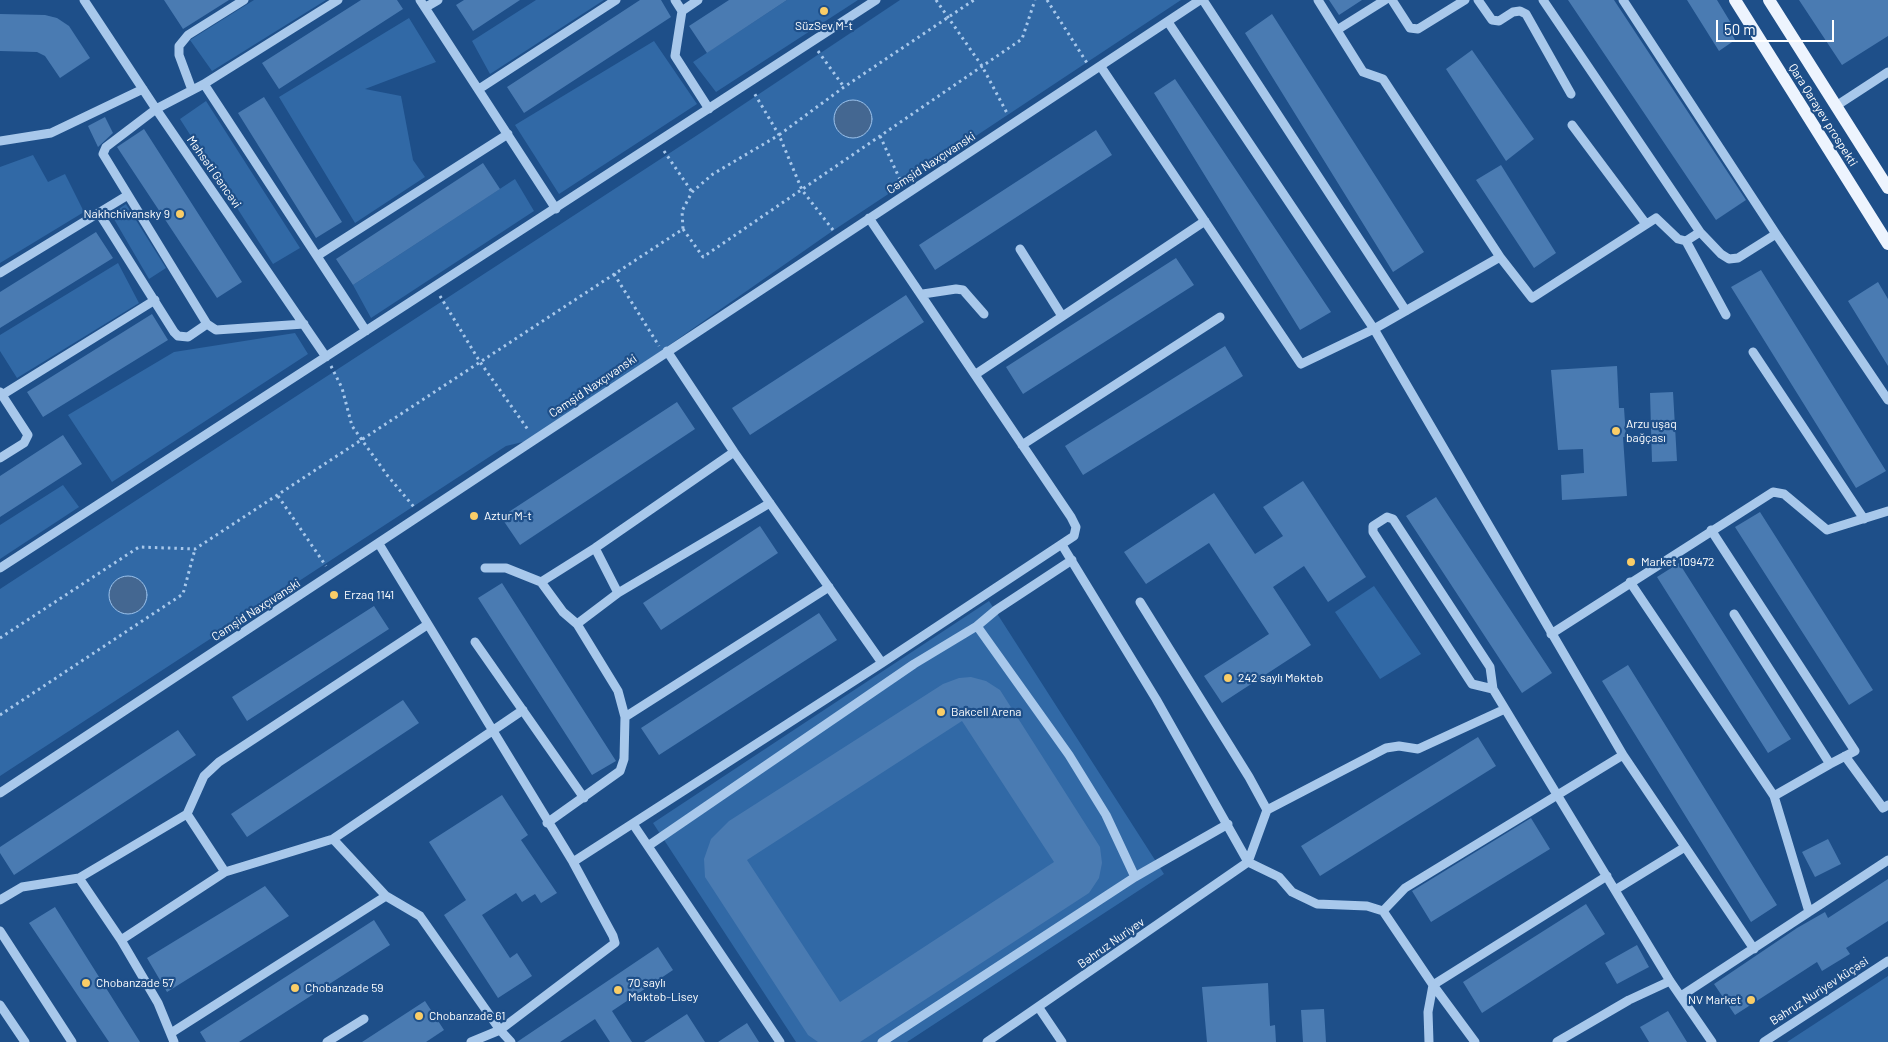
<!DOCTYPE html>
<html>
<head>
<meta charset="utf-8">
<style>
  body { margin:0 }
  #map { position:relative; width:1888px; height:1042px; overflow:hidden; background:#1e4f89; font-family:Barlow,sans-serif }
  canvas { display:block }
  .scale { position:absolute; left:1716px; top:20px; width:118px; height:22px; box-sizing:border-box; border:2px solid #fff; border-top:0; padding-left:6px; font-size:15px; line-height:18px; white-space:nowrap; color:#fff; -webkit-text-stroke:4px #1e4f89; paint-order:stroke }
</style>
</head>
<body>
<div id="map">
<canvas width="1888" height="1042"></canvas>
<div class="scale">50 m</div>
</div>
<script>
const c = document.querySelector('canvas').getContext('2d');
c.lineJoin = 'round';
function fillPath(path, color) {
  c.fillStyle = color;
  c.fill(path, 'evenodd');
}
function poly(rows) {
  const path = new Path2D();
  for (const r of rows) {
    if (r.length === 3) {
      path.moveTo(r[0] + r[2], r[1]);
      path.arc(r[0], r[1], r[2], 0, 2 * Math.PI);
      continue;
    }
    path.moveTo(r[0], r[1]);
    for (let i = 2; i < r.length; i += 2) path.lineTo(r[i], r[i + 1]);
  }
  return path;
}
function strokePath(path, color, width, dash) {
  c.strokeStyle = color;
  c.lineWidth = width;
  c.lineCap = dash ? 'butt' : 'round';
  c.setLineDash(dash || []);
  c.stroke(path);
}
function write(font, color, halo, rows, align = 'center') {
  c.font = font + ' Barlow,sans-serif';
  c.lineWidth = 4.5;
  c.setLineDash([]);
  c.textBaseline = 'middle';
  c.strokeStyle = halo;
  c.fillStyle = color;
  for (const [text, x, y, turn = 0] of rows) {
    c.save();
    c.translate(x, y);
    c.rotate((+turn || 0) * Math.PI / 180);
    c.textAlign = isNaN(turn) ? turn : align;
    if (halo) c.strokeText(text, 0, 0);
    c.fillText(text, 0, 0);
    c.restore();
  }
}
fillPath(poly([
  [254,0,326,0,212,71,190,40],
  [536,0,604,0,490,74,472,41],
  [787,0,858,0,716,92,693,62],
  [900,0,1181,0,831,232,535,439,506,446,0,776,0,589,702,132],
  [409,18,436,62,365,89,401,96,413,160,425,177,355,223,279,97],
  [654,41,697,104,559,194,515,125],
  [206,101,300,248,273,264,180,119],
  [33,155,48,182,65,174,84,212,0,263,0,167],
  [515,179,534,211,371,318,353,285],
  [126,204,166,268,149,279,111,214],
  [118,263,139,303,17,378,0,351,0,335],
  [295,333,308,354,112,482,68,415,174,352],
  [63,485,79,507,0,559,0,525],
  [1374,586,1421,654,1380,679,1335,612],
  [989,601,1164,874,907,1042,796,1042,653,823],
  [1888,976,1888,1042,1787,1042]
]), '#3169a6');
const water = poly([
  [853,119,19],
  [128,595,19]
]);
fillPath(water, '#446791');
strokePath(water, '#9cc3ed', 1);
fillPath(poly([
  [164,0,229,0,183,29],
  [361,0,397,0,403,9,279,89,262,63],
  [464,0,520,0,473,31,456,5],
  [640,0,661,0,671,17,524,113,507,87],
  [729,0,787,0,707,53,689,26],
  [1329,0,1362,0,1339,15],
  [1568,0,1614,0,1746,200,1716,220],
  [1687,0,1717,0,1737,33,1733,36,1735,40,1719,51],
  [1799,0,1888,0,1888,36,1842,65],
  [0,14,45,15,57,18,69,26,90,58,60,78,45,56,37,52,0,51],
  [1272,14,1424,252,1393,272,1245,33],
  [1472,50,1534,139,1506,161,1446,69],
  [1175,79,1331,312,1300,330,1154,93],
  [264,97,342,222,316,238,238,113],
  [105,117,113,133,98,147,88,126],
  [144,129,242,282,217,298,117,147],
  [1096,130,1112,155,935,270,919,245],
  [483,163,500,189,353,285,336,259],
  [1501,165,1556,253,1534,268,1476,180],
  [96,232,113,258,0,328,0,292],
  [1176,258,1194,285,1023,394,1006,367],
  [1761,270,1886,471,1856,488,1731,287],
  [1878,282,1888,299,1888,366,1848,301],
  [906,295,924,322,750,435,732,408],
  [152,314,168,340,43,417,27,392],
  [1225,346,1243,376,1083,475,1065,446],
  [1617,366,1619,408,1624,408,1626,437,1623,437,1627,496,1562,500,1561,475,1584,473,1583,449,1558,450,1551,370],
  [1673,392,1677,461,1652,462,1650,393],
  [677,402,695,429,520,545,501,517],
  [63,435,82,464,0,517,0,476],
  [1303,481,1366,577,1328,602,1304,566,1273,587,1311,645,1222,703,1204,676,1269,634,1209,543,1146,584,1124,552,1214,493,1255,554,1283,536,1263,507],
  [1436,497,1552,673,1522,693,1406,516],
  [1760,512,1873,690,1849,705,1735,527],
  [760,526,778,553,661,630,643,603],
  [1679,563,1791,739,1768,753,1657,577],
  [502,583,616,761,592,775,478,598],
  [374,606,389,629,247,721,232,697],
  [819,613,837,640,659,755,641,728],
  [1628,665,1777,905,1751,922,1602,681],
  [971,677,986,681,1000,690,1100,847,1102,863,1099,878,1089,893,860,1042,818,1042,808,1035,705,877,704,859,711,839,729,821,943,684,959,678],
  [962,721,1054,862,840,1002,747,860],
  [403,700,419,723,247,837,231,814],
  [178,730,196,755,14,875,0,853,0,847],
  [1478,737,1496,766,1320,876,1301,846],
  [502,795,528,835,521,840,557,893,541,903,535,894,522,902,516,893,482,915,510,958,517,953,532,976,498,998,444,915,466,900,429,842],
  [1531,818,1550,849,1431,922,1412,891],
  [1828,839,1841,864,1815,877,1802,852],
  [1888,879,1888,921,1846,948,1850,954,1822,971,1817,962,1735,1015,1714,984,1797,928,1825,912,1828,918],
  [265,886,289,916,167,992,147,958],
  [1586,904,1605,934,1482,1013,1463,982],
  [55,907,140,1042,109,1042,29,923],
  [374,920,390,945,239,1042,206,1042,200,1032],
  [1637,945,1649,967,1617,984,1605,963],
  [658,947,673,970,612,1011,632,1042,610,1042,595,1019,560,1042,517,1042],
  [1268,983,1270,1026,1275,1025,1276,1042,1207,1042,1202,987],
  [425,1001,444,1030,426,1042,362,1042],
  [1324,1009,1326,1042,1303,1042,1301,1010],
  [1668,1011,1687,1042,1649,1042,1640,1027],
  [687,1014,705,1042,644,1042],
  [747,1023,759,1042,718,1042]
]), '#4a7bb2');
strokePath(poly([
  [936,0,982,66,1008,115],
  [1047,0,1087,63],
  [818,51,844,87],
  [880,136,902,184],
  [664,151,692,192],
  [683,229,703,257,1022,39,1035,0],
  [833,230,802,190,779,135,844,87,974,0],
  [614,274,659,346],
  [440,296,480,362,529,431],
  [331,366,342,388,352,426,387,475,414,507],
  [278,496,326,566],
  [0,638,139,547,195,549,683,229,682,211,692,192,713,174,779,135,753,91],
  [0,715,183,594,195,549]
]), '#a8c8eb', 3, [2.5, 4]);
strokePath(poly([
  [84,0,156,109,326,357],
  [420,0,556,209],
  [675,0,682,11,675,56,709,109],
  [1203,0,1406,311],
  [1318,0,1363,72,1383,79,1500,257],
  [1392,0,1410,28,1418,29,1465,0],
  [1478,0,1492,20,1499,21,1513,12,1520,11,1526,14,1571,94],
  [1543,0,1700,232],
  [1623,0,1776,234,1888,400],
  [426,7,438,0],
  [682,11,698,0],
  [1168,22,1374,329,1623,755,1754,949],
  [1337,30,1385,0],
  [1101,67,1301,364,1374,329,1500,257,1532,298,1656,218,1678,239,1686,241,1700,232,1721,254,1729,259,1738,258,1776,234],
  [204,84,338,0],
  [479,89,616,0],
  [192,90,179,55,179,46,188,35,244,0],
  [1836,106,1888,72],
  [1572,125,1646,224],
  [0,141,51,133,143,89],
  [99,213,174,332,178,336,188,337,207,324],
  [1686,241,1726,315],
  [1020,249,1062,316],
  [317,256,508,134],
  [0,273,128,195],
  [923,294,956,289,963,290,984,314],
  [304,324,216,330,207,324,103,154,106,147,156,109,204,84,366,331],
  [667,351,734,452,882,663],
  [1753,352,1864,519],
  [976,374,1205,221],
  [0,392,28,435,24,443,0,458],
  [2,395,155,300],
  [1022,445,1220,317],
  [1711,530,1855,751,1830,764,1734,614],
  [379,544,573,862,613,936,615,943,500,1030,471,1042],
  [1062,545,1156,699,1248,862,1279,877,1292,892,1317,904,1367,906,1383,911,1433,985,1428,1012,1429,1042],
  [595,548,618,593],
  [0,568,876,0],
  [485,568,506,568,541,582],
  [1630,582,1774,796,1830,764],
  [1140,602,1249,777,1267,810],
  [577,624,618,593,770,503],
  [977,626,996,610,1072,560],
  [1551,634,1773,492,1784,494,1827,530,1888,511],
  [475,642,584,798],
  [1493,689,1472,684,1373,532,1373,526,1387,517,1393,519,1490,667,1493,689,1670,981,1712,1042],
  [625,717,829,587],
  [1845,756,1883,808,1888,805],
  [0,793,1200,0],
  [1774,796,1809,912],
  [187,814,204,776,219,762,427,625],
  [547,823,620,771,624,759,625,717,618,691,577,624,563,612,541,582,595,548,734,452],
  [633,824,780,1042],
  [333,839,523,710],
  [648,846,914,664,977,626,1069,755,1106,815,1135,877,882,1042],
  [573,862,882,663,1074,536,1076,527,1071,517,869,218],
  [1248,862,1267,810,1386,748,1399,746,1418,749,1505,709],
  [1135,877,1228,824],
  [79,878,121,940,158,1003,174,1042],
  [1615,890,1685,847],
  [0,900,22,887,79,878,187,814,225,872,333,839,386,896,420,916,500,1030,511,1042],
  [1383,911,1405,888,1623,755],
  [0,931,72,1042],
  [121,940,225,872],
  [1681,996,1888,860],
  [0,1005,25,1042],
  [1039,1008,1062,1042],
  [171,1033,386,896],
  [327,1042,364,1019],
  [987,1042,1248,862],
  [1475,1042,1433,985,1607,876],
  [1557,1042,1629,1000,1670,981],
  [1764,1042,1888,961]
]), '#a8c8eb', 9);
strokePath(poly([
  [1735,0,1888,244],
  [1769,0,1888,188]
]), '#edf4fe', 12);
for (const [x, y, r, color] of [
  [824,11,5,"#facd67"],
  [180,214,5,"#facd67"],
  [1616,431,5,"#facd67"],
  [474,516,5,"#facd67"],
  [1631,562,5,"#facd67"],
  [334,595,5,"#facd67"],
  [1228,678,5,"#facd67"],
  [941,712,5,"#facd67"],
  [86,983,5,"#facd67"],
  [295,988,5,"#facd67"],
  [618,990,5,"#facd67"],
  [1751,1000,5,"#facd67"],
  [419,1016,5,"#facd67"]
]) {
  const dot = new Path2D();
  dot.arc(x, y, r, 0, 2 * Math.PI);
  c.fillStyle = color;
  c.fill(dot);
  strokePath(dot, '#1e4f89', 2);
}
write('12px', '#fff', '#1e4f89', [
  ["SüzSev M-t",824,26,"center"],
  ["Nakhchivansky 9",170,214,"right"],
  ["Arzu uşaq",1626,424],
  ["bağçası",1626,438],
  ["Aztur M-t",484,516],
  ["Market 109472",1641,562],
  ["Erzaq 1141",344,595],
  ["242 saylı Məktəb",1238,678],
  ["Bakcell Arena",951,712],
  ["Chobanzade 57",96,983],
  ["70 saylı",628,983],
  ["Məktəb-Lisey",628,997],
  ["Chobanzade 59",305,988],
  ["NV Market",1741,1000,"right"],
  ["Chobanzade 61",429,1016]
], 'left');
write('12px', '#fff', '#1e4f89', [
  ["Qara Qarayev prospekti",1823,115,58],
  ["Cəmşid Naxçıvanski",931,163,-33],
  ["Məhsəti Gəncəvi",214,172,55],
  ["Cəmşid Naxçıvanski",593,386,-34],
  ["Cəmşid Naxçıvanski",256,610,-33],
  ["Bəhruz Nuriyev",1111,943,-35],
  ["Bəhruz Nuriyev küçəsi",1819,991,-33]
]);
</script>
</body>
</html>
